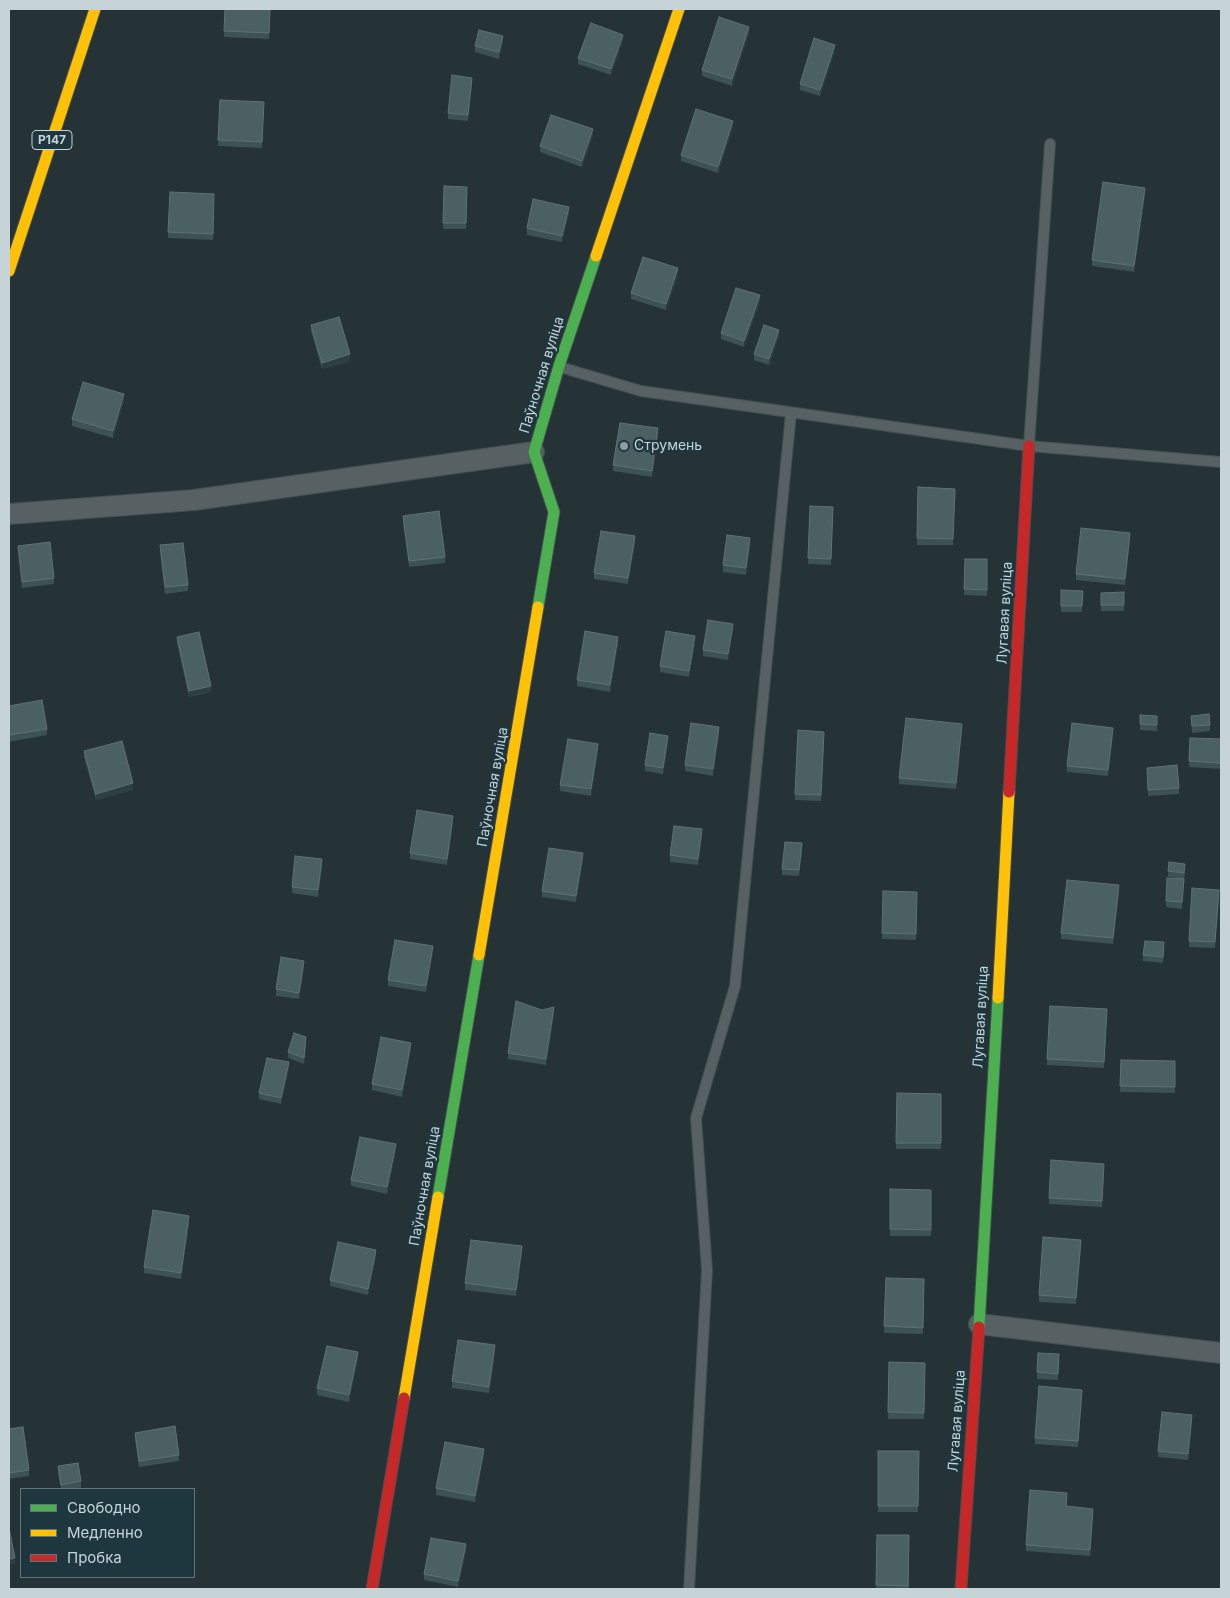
<!DOCTYPE html>
<html>
<head>
<meta charset="utf-8">
<style>
  body { margin:0 }
  #map { position:relative; width:1230px; height:1598px; overflow:hidden; background:#253236; font-family:Inter,sans-serif }
  canvas { display:block }
  .frame { position:absolute; inset:0; border:10px solid #c6d4d8; pointer-events:none }
  .legend { position:absolute; left:20px; top:1488px; width:175px; height:90px; box-sizing:border-box; background:#1e363d; border:1px solid #61757b; margin:0; padding:6px 9px; list-style:none; font-size:15px; color:#c6d4d8 }
  .legend li { display:flex; align-items:center; gap:10px; height:25px }
  .legend b { width:25px; border:1px solid #61757b }
</style>
</head>
<body>
<div id="map">
<canvas width="1230" height="1598"></canvas>
<div class="frame"></div>
<ul class="legend">
<li><b style="height:6px;background:#4caf50"></b>Свободно</li>
<li><b style="height:6px;background:#ffc107"></b>Медленно</li>
<li><b style="height:6px;background:#c62828"></b>Пробка</li>
</ul>
</div>
<script>
const c = document.querySelector('canvas').getContext('2d');
c.lineJoin = 'round';
function poly(rows) {
  const path = new Path2D();
  for (const r of rows) {
    path.moveTo(r[0], r[1]);
    for (let i = 2; i < r.length; i += 2) path.lineTo(r[i], r[i + 1]);
  }
  return path;
}
function strokePath(path, color, width, dash) {
  c.strokeStyle = color;
  c.lineWidth = width;
  c.lineCap = dash ? 'butt' : 'round';
  c.setLineDash(dash || []);
  c.stroke(path);
}
function fillPath(path, color) {
  c.fillStyle = color;
  c.fill(path, 'evenodd');
}
function write(font, color, halo, rows, align = 'center') {
  c.font = font + ' Inter,sans-serif';
  c.lineWidth = 4.5;
  c.setLineDash([]);
  c.textBaseline = 'middle';
  c.strokeStyle = halo;
  c.fillStyle = color;
  for (const [text, x, y, turn = 0] of rows) {
    c.save();
    c.translate(x, y);
    c.rotate((+turn || 0) * Math.PI / 180);
    c.textAlign = isNaN(turn) ? turn : align;
    if (halo) c.strokeText(text, 0, 0);
    c.fillText(text, 0, 0);
    c.restore();
  }
}
const lane = poly([
  [560,367,641,391,1029,446,1221,462],
  [1029,445,1050,144],
  [689,1589,707,1270,696,1118,735,986,791,413]
]);
const street = poly([
  [9,514,194,500,534,452],
  [979,1324,1221,1353]
]);
const fast = poly([
  [538,607,554,512,534,452,559,366,596,256],
  [438,1197,479,955],
  [979,1327,998,998]
]);
const slow = poly([
  [596,256,679,9],
  [9,271,95,9],
  [479,955,538,607],
  [998,998,1009,792],
  [404,1398,438,1197]
]);
const jam = poly([
  [1009,792,1029,446],
  [372,1589,404,1398],
  [961,1589,979,1327]
]);
strokePath(lane, '#434e51', 12);
strokePath(street, '#434e51', 22);
strokePath(fast, '#434e51', 13);
strokePath(slow, '#434e51', 13);
strokePath(jam, '#434e51', 13);
strokePath(lane, '#576063', 10);
strokePath(street, '#576063', 20);
strokePath(fast, '#4caf50', 11);
strokePath(slow, '#ffc107', 11);
strokePath(jam, '#c62828', 11);
fillPath(poly([
  [225,9,270,9,269,39,224,37],
  [749,33,732,86,702,76,702,70],
  [623,41,611,75,578,64,578,58],
  [503,43,499,59,475,52,475,46],
  [835,51,820,96,800,90,800,84],
  [472,84,468,121,448,119,448,113],
  [220,100,264,102,262,148,218,146],
  [733,127,718,173,681,161,681,155],
  [593,135,582,167,540,152,540,146],
  [444,186,467,187,466,229,443,229],
  [214,194,213,240,168,238,168,232],
  [1145,195,1134,272,1092,266,1092,260],
  [569,213,562,242,527,235,527,228],
  [678,275,666,310,631,299,631,293],
  [760,301,744,347,721,339,721,333],
  [311,325,350,361,322,369,311,331],
  [779,336,769,365,754,360,754,354],
  [124,400,113,438,72,426,72,419],
  [658,435,652,477,613,471,613,465],
  [918,487,955,489,953,545,917,545],
  [810,506,833,507,831,565,808,564],
  [403,516,445,557,445,563,409,567,403,522],
  [1130,540,1125,585,1076,580,1076,574],
  [635,543,628,584,594,579,594,573],
  [750,544,746,575,723,572,723,565],
  [160,545,188,585,188,591,165,594,160,551],
  [18,546,54,578,54,584,22,588],
  [965,559,987,559,987,596,964,595],
  [1061,590,1083,591,1082,612,1061,612],
  [1124,592,1124,611,1101,611,1101,593],
  [733,630,728,660,703,656,703,650],
  [177,637,211,692,189,697,177,643],
  [618,643,610,692,577,686,577,680],
  [695,643,689,677,660,672,660,666],
  [9,706,47,729,47,735,9,742],
  [1140,715,1157,716,1157,731,1140,730],
  [1191,716,1210,725,1210,731,1192,733],
  [962,730,956,789,899,784,899,778],
  [719,733,713,776,685,771,685,765],
  [1113,734,1108,776,1067,772,1067,766],
  [824,738,821,801,795,800,795,794],
  [1190,738,1221,739,1221,769,1189,767],
  [668,742,663,774,645,771,645,765],
  [598,750,591,796,560,791,560,785],
  [84,751,133,790,96,800,84,757],
  [1147,768,1179,788,1179,794,1148,796],
  [453,822,447,865,410,859,410,853],
  [702,835,698,865,670,862,670,855],
  [802,850,799,876,782,875,782,869],
  [583,859,576,902,542,897,542,891],
  [322,865,318,897,292,893,292,887],
  [1185,870,1182,909,1166,907,1166,901,1178,878,1168,877,1168,871],
  [1119,891,1113,944,1061,939,1061,933],
  [917,892,916,940,882,939,882,933],
  [1219,896,1215,948,1189,947,1189,941],
  [1164,948,1163,963,1143,961,1143,955],
  [433,952,426,992,388,986,388,980],
  [304,967,299,999,276,996,276,989],
  [1107,1009,1104,1068,1047,1065,1047,1059],
  [542,1010,554,1013,546,1065,508,1059,508,1053],
  [306,1043,304,1064,288,1058,288,1052],
  [411,1049,402,1097,372,1090,372,1084],
  [1121,1060,1175,1061,1175,1093,1120,1092],
  [289,1068,281,1104,259,1099,259,1093],
  [897,1093,941,1094,941,1149,896,1149],
  [396,1150,387,1194,351,1186,351,1180],
  [1104,1170,1102,1207,1049,1204,1049,1198],
  [890,1189,931,1190,931,1236,890,1236],
  [189,1222,181,1279,144,1273,144,1267],
  [1081,1246,1076,1304,1039,1302,1039,1295],
  [522,1252,516,1296,465,1290,465,1283],
  [376,1256,368,1295,330,1286,330,1280],
  [886,1278,924,1279,923,1334,884,1333],
  [495,1351,489,1393,452,1388,452,1381],
  [358,1358,349,1402,317,1395,317,1388],
  [1059,1360,1058,1380,1037,1379,1037,1372],
  [889,1362,925,1363,924,1419,888,1419],
  [1082,1396,1078,1447,1035,1444,1035,1438],
  [1192,1421,1188,1460,1158,1457,1158,1451],
  [9,1429,29,1470,29,1476,9,1479],
  [135,1433,179,1455,179,1461,139,1467,135,1439],
  [878,1451,919,1451,918,1512,878,1512],
  [484,1455,475,1502,436,1495,436,1488],
  [58,1466,81,1481,81,1488,71,1489,61,1489,58,1473],
  [1067,1499,1067,1506,1093,1515,1090,1556,1026,1551,1026,1545],
  [877,1535,909,1535,909,1589,876,1589],
  [466,1551,458,1587,424,1580,424,1574]
]), '#3c5253');
fillPath(poly([
  [749,27,749,33,732,86,732,79],
  [623,35,623,41,611,75,611,69],
  [503,36,503,43,499,59,499,52],
  [835,45,835,51,820,96,820,90],
  [472,78,472,84,468,121,468,115],
  [733,121,733,127,718,173,718,167],
  [593,129,593,135,582,167,582,161],
  [1145,188,1145,195,1134,272,1134,266],
  [569,207,569,213,562,242,562,236],
  [678,268,678,275,666,310,666,304],
  [760,295,760,301,744,347,744,341],
  [779,330,779,336,769,365,769,359],
  [350,354,350,361,322,369,322,363],
  [124,394,124,400,113,438,113,431],
  [658,428,658,435,652,477,652,471],
  [1130,533,1130,540,1125,585,1125,579],
  [635,536,635,543,628,584,628,578],
  [750,538,750,544,746,575,746,568],
  [733,624,733,630,728,660,728,654],
  [695,636,695,643,689,677,689,671],
  [618,637,618,643,610,692,610,685],
  [211,686,211,692,189,697,189,691],
  [962,724,962,730,956,789,956,783],
  [719,727,719,733,713,776,713,769],
  [1113,728,1113,734,1108,776,1108,770],
  [668,736,668,742,663,774,663,768],
  [598,744,598,750,591,796,591,789],
  [133,783,133,790,96,800,96,794],
  [453,816,453,822,447,865,447,859],
  [702,829,702,835,698,865,698,859],
  [583,853,583,859,576,902,576,896],
  [322,859,322,865,318,897,318,890],
  [1119,885,1119,891,1113,944,1113,938],
  [433,946,433,952,426,992,426,986],
  [304,961,304,967,299,999,299,993],
  [554,1007,554,1013,546,1065,546,1059],
  [411,1043,411,1049,402,1097,402,1090],
  [289,1062,289,1068,281,1104,281,1098],
  [396,1144,396,1150,387,1194,387,1187],
  [189,1216,189,1222,181,1279,181,1273],
  [522,1246,522,1252,516,1296,516,1290],
  [376,1250,376,1256,368,1295,368,1289],
  [495,1345,495,1351,489,1393,489,1387],
  [358,1352,358,1358,349,1402,349,1395],
  [1192,1415,1192,1421,1188,1460,1188,1454],
  [484,1449,484,1455,475,1502,475,1496],
  [466,1544,466,1551,458,1587,458,1581],
  [15,1558,15,1564,9,1565,9,1559]
]), '#2d3f41');
const building = poly([
  [225,9,270,9,269,33,224,31,225,9],
  [719,17,749,27,732,79,702,70,719,17],
  [591,23,623,35,611,69,578,58,591,23],
  [479,30,503,36,499,52,475,46,479,30],
  [814,38,835,45,820,90,800,84,814,38],
  [452,75,472,78,468,115,448,113,452,75],
  [220,100,264,102,262,142,218,140,220,100],
  [696,109,733,121,718,167,681,155,696,109],
  [551,115,593,129,582,161,540,146,551,115],
  [1103,182,1145,188,1134,266,1092,260,1103,182],
  [444,186,467,187,466,223,443,223,444,186],
  [170,192,214,194,213,234,168,232,170,192],
  [533,199,569,207,562,236,527,228,533,199],
  [643,257,678,268,666,304,631,293,643,257],
  [736,288,760,295,744,341,721,333,736,288],
  [339,317,350,354,322,363,311,325,339,317],
  [764,325,779,330,769,359,754,354,764,325],
  [83,382,124,394,113,431,72,419,83,382],
  [620,423,658,428,652,471,613,465,620,423],
  [918,487,955,489,953,539,917,538,918,487],
  [810,506,833,507,831,559,808,558,810,506],
  [439,511,445,557,409,561,403,516,439,511],
  [1081,528,1130,533,1125,579,1076,574,1081,528],
  [601,531,635,536,628,578,594,573,601,531],
  [727,535,750,538,746,568,723,565,727,535],
  [50,542,54,578,22,582,18,546,50,542],
  [183,543,188,585,165,587,160,545,183,543],
  [965,559,987,559,987,590,964,589,965,559],
  [1061,590,1083,591,1082,606,1061,606,1061,590],
  [1124,592,1124,605,1101,605,1101,593,1124,592],
  [708,620,733,624,728,654,703,650,708,620],
  [585,631,618,637,610,685,577,680,585,631],
  [666,631,695,636,689,671,660,666,666,631],
  [199,632,211,686,189,691,177,637,199,632],
  [42,700,47,729,9,735,9,706,42,700],
  [1209,714,1210,725,1192,726,1191,716,1209,714],
  [1140,715,1157,716,1157,725,1140,724,1140,715],
  [906,718,962,724,956,783,899,778,906,718],
  [691,723,719,727,713,769,685,765,691,723],
  [1072,723,1113,728,1108,770,1067,766,1072,723],
  [798,730,824,732,821,795,795,794,798,730],
  [650,733,668,736,663,768,645,765,650,733],
  [1190,738,1221,739,1221,763,1189,761,1190,738],
  [568,739,598,744,591,789,560,785,568,739],
  [122,741,133,783,96,794,84,751,122,741],
  [1177,765,1179,788,1148,790,1147,768,1177,765],
  [417,810,453,816,447,859,410,853,417,810],
  [674,826,702,829,698,859,670,855,674,826],
  [785,842,802,843,799,870,782,869,785,842],
  [549,848,583,853,576,896,542,891,549,848],
  [295,856,322,859,318,890,292,887,295,856],
  [1169,862,1185,864,1184,873,1168,871,1169,862],
  [1167,878,1184,879,1182,902,1166,901,1167,878],
  [1067,880,1119,885,1113,938,1061,933,1067,880],
  [1192,888,1219,890,1215,942,1189,941,1192,888],
  [883,891,917,892,916,934,882,933,883,891],
  [395,940,433,946,426,986,388,980,395,940],
  [1145,941,1164,942,1163,957,1143,955,1145,941],
  [281,957,304,961,299,993,276,989,281,957],
  [516,1001,542,1010,554,1007,546,1059,508,1053,516,1001],
  [1050,1006,1107,1009,1104,1062,1047,1059,1050,1006],
  [294,1033,306,1037,304,1058,288,1052,294,1033],
  [381,1037,411,1043,402,1090,372,1084,381,1037],
  [267,1058,289,1062,281,1098,259,1093,267,1058],
  [1121,1060,1175,1061,1175,1087,1120,1086,1121,1060],
  [897,1093,941,1094,941,1143,896,1143,897,1093],
  [360,1137,396,1144,387,1187,351,1180,360,1137],
  [1051,1160,1104,1164,1102,1201,1049,1198,1051,1160],
  [890,1189,931,1190,931,1230,890,1229,890,1189],
  [153,1210,189,1216,181,1273,144,1267,153,1210],
  [1043,1237,1081,1240,1076,1298,1039,1295,1043,1237],
  [471,1240,522,1246,516,1290,465,1283,471,1240],
  [338,1242,376,1250,368,1289,330,1280,338,1242],
  [886,1278,924,1279,923,1328,884,1326,886,1278],
  [458,1340,495,1345,489,1387,452,1381,458,1340],
  [327,1346,358,1352,349,1395,317,1388,327,1346],
  [1038,1353,1059,1354,1058,1374,1037,1372,1038,1353],
  [889,1362,925,1363,924,1413,888,1412,889,1362],
  [1039,1386,1082,1390,1078,1441,1035,1438,1039,1386],
  [1162,1412,1192,1415,1188,1454,1158,1451,1162,1412],
  [175,1426,179,1455,139,1461,135,1433,175,1426],
  [23,1427,29,1470,9,1473,9,1429,23,1427],
  [445,1442,484,1449,475,1496,436,1488,445,1442],
  [878,1451,919,1451,918,1506,878,1506,878,1451],
  [78,1463,81,1481,61,1485,58,1466,78,1463],
  [1030,1490,1067,1493,1066,1506,1093,1509,1090,1550,1026,1545,1030,1490],
  [9,1528,15,1558,9,1559,9,1528],
  [877,1535,909,1535,908,1586,876,1585,877,1535],
  [431,1538,466,1544,458,1581,424,1574,431,1538]
]);
fillPath(building, '#4b6061');
strokePath(building, '#5e7274', 1);
for (const [x, y, r, color] of [
  [624,446,5,"#8e9b9f"]
]) {
  const dot = new Path2D();
  dot.arc(x, y, r, 0, 2 * Math.PI);
  c.fillStyle = color;
  c.fill(dot);
  strokePath(dot, '#1e363d', 2);
}
for (const [x, y, w] of [
  [52,140,40]
]) {
  const box = new Path2D();
  box.roundRect(x - w / 2, y - 9.5, w, 19, 4);
  c.fillStyle = '#1e363d';
  c.fill(box);
  strokePath(box, '#c6d4d8', 1);
}
write('bold 12px', '#c6d4d8', null, [
  ["Р147",52,140]
]);
write('14px', '#c6d4d8', '#1e363d', [
  ["Паўночная вуліца",542,375,-73],
  ["Лугавая вуліца",1005,613,-87],
  ["Паўночная вуліца",493,787,-80],
  ["Лугавая вуліца",981,1017,-87],
  ["Паўночная вуліца",425,1186,-80],
  ["Лугавая вуліца",957,1421,-86]
]);
write('14px', '#c6d4d8', '#1e363d', [
  ["Струмень",634,446]
], 'left');
</script>
</body>
</html>
